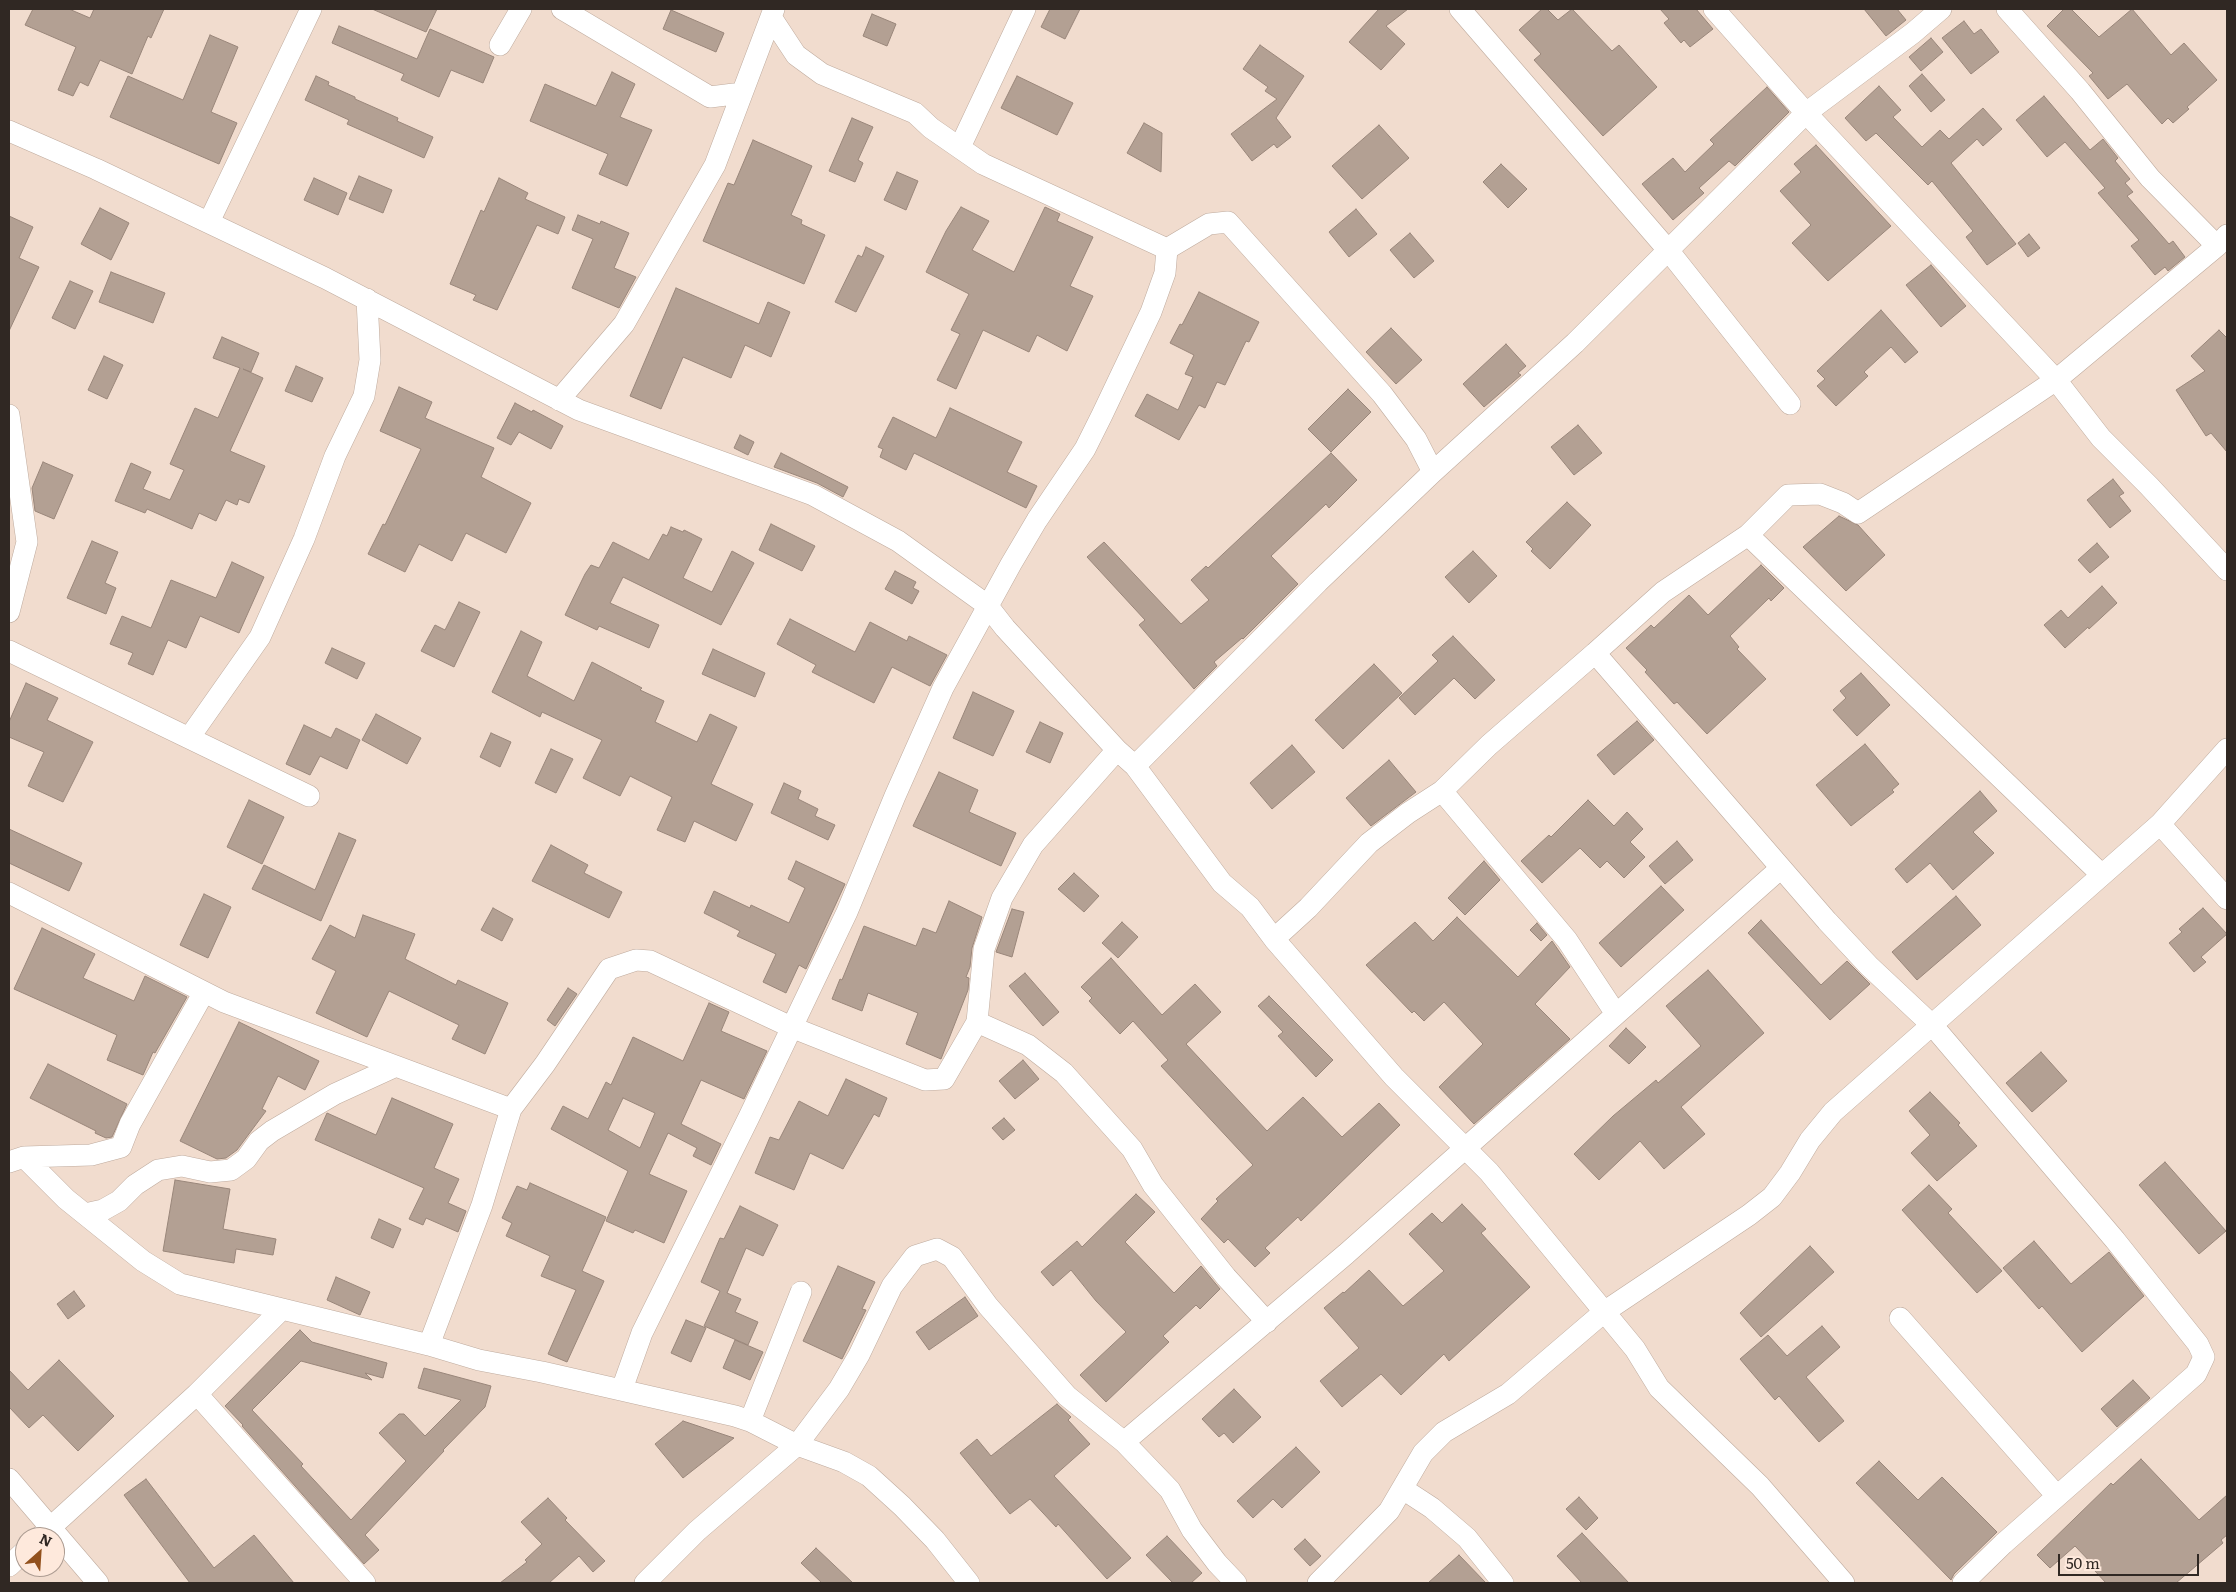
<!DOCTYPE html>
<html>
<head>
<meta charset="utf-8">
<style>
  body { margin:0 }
  #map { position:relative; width:2236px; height:1592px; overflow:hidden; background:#f1dcce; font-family:Literata,serif }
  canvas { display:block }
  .frame { position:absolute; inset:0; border:10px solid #302823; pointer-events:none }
  .north { position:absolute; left:15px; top:1527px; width:50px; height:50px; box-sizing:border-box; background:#fee9dc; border:1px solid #ac9c92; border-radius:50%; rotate:26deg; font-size:14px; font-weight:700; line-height:20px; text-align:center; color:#302823 }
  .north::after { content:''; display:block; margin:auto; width:18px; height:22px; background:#92511d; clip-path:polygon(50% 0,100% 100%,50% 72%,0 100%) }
  .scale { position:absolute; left:2058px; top:1554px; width:141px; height:22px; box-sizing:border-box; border:2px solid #302823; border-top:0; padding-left:6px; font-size:15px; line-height:18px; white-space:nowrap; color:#302823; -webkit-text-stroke:4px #fee9dc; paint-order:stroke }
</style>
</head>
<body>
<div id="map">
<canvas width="2236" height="1592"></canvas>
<div class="frame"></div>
<div class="north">N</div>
<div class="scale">50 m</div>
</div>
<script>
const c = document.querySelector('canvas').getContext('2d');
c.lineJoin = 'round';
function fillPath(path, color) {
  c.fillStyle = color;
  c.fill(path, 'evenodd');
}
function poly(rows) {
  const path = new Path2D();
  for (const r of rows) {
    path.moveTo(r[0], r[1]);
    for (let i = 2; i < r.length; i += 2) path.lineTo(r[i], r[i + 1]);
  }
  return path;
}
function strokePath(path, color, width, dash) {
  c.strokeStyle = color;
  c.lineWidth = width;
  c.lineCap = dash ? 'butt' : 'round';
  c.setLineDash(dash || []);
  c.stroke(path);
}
const building = poly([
  [33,9,69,9,90,18,94,9,164,9,151,38,148,36,132,74,100,60,88,86,80,82,73,96,58,90,76,47,25,25,33,9],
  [372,9,437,9,426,32,372,9],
  [1050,9,1080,9,1065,39,1041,27,1050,9],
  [1379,9,1408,9,1386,26,1405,44,1381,70,1349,42,1379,9],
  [1542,9,1547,9,1558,20,1572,9,1612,51,1619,45,1657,87,1603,136,1534,60,1541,54,1519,30,1542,9],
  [1660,9,1696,9,1713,29,1690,47,1684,40,1681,43,1664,23,1669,19,1660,9],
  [1864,9,1897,9,1906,20,1886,36,1864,9],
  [2064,9,2071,9,2099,37,2132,9,2171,55,2184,43,2217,80,2187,107,2189,109,2173,123,2168,118,2162,124,2127,84,2108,99,2089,76,2093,73,2047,26,2064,9],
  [671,10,724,33,716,52,663,29,671,10],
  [872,14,896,24,887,46,863,36,872,14],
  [1964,21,1974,34,1981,29,1999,52,1971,74,1942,38,1964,21],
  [339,26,417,59,430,29,494,57,483,83,451,70,439,97,401,80,404,74,332,43,339,26],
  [210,35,238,47,211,112,237,123,219,164,110,117,128,76,183,100,210,35],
  [1931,38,1943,52,1921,71,1909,57,1931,38],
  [1260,45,1304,76,1276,118,1291,137,1277,148,1274,144,1252,161,1231,134,1277,99,1265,91,1268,87,1243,69,1260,45],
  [612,72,635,84,620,117,652,130,627,186,599,174,608,154,530,121,545,84,596,106,612,72],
  [1922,74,1945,100,1931,112,1909,86,1922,74],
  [316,76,329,82,328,85,355,97,355,99,398,118,397,121,433,137,424,158,347,124,349,120,305,100,316,76],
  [1017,76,1073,103,1057,135,1001,108,1017,76],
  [1879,86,1901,110,1893,117,1922,147,1940,130,1949,139,1983,108,2002,129,1983,146,1977,139,1951,163,2016,244,1987,265,1966,237,1973,231,1932,181,1928,185,1876,133,1866,141,1845,118,1879,86],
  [1767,87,1789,112,1735,166,1729,161,1699,188,1704,193,1673,220,1642,184,1673,158,1685,172,1714,144,1710,140,1767,87],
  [2044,96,2090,150,2103,139,2118,158,2115,161,2130,179,2125,183,2133,192,2127,196,2169,244,2173,241,2185,257,2168,271,2165,267,2155,275,2131,246,2139,240,2098,193,2105,188,2065,142,2047,157,2016,120,2044,96],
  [852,118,873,127,858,160,863,163,855,182,829,171,852,118],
  [1144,123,1162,133,1161,172,1127,153,1144,123],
  [1379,125,1409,158,1362,199,1332,166,1379,125],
  [753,140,812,166,791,215,802,220,801,224,825,235,804,284,703,241,728,183,734,185,753,140],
  [1816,145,1891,226,1828,281,1792,243,1811,225,1780,191,1801,172,1794,164,1816,145],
  [1501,164,1527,189,1508,208,1483,182,1501,164],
  [897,172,918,181,906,210,884,200,897,172],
  [359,176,392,190,383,213,349,199,359,176],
  [314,178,347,193,338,215,304,200,314,178],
  [499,178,528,193,525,199,565,217,558,234,537,225,497,310,473,300,476,295,450,284,481,210,484,212,499,178],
  [961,207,989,221,972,250,1014,272,1045,207,1060,214,1057,221,1093,237,1070,286,1093,296,1067,351,1037,335,1029,352,983,330,956,389,937,380,960,334,951,330,969,294,926,272,946,231,961,207],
  [100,208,129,223,111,260,81,244,100,208],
  [1356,209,1377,234,1349,257,1329,232,1356,209],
  [578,215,600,224,601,221,629,233,614,268,636,277,619,308,572,288,593,239,572,230,578,215],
  [9,216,33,227,19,258,39,267,9,331,9,216],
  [1410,233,1434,261,1414,278,1390,250,1410,233],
  [2029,234,2040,248,2028,257,2018,243,2029,234],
  [866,247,884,256,856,312,835,302,858,255,862,257,866,247],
  [1931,265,1966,306,1941,327,1906,285,1931,265],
  [111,272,165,293,153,323,99,302,111,272],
  [70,281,93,291,75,329,52,318,70,281],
  [676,288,759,324,768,302,790,312,771,357,745,345,731,378,683,357,661,409,630,396,676,288],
  [1199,292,1259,322,1249,342,1246,341,1225,385,1217,382,1205,408,1199,405,1179,440,1135,416,1147,394,1178,410,1193,377,1185,374,1194,355,1170,343,1180,324,1182,325,1199,292],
  [1881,310,1918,352,1905,363,1891,347,1864,372,1868,376,1836,406,1817,386,1825,379,1817,371,1881,310],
  [1391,328,1422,360,1396,384,1366,352,1391,328],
  [2219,330,2227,338,2227,452,2211,433,2206,436,2176,390,2205,371,2191,356,2219,330],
  [222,337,259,353,251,372,243,369,263,378,230,451,265,466,249,503,239,499,237,505,226,500,216,521,199,513,192,529,147,509,145,513,115,501,131,463,151,472,143,489,170,500,184,470,170,464,195,408,218,418,240,368,213,358,222,337],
  [1506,344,1526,366,1518,373,1521,375,1484,407,1463,384,1506,344],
  [104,356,123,365,107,399,88,390,104,356],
  [296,366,323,378,312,402,285,391,296,366],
  [399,387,432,402,425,418,494,448,481,477,531,503,506,553,466,533,452,561,419,544,405,572,368,554,383,524,385,525,421,449,380,431,399,387],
  [1348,389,1371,412,1331,452,1308,429,1348,389],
  [515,403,532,412,533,410,563,426,551,449,519,432,511,445,497,438,515,403],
  [950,408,1022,442,1007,472,1037,486,1026,508,914,453,906,470,880,457,883,449,878,447,893,417,936,438,950,408],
  [1578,425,1602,453,1574,475,1551,447,1578,425],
  [740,435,754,442,748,455,734,448,740,435],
  [781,453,848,487,843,497,817,483,774,467,781,453],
  [1331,453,1357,480,1329,508,1326,504,1271,556,1298,584,1243,639,1242,638,1214,662,1217,666,1194,689,1139,625,1145,620,1087,557,1104,542,1181,624,1209,600,1191,580,1206,566,1208,568,1331,453],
  [43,462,73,475,54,519,35,511,32,488,43,462],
  [2113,479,2124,493,2119,496,2131,511,2110,528,2087,500,2113,479],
  [1567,502,1591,525,1550,569,1531,551,1533,549,1526,542,1567,502],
  [1839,516,1858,525,1885,555,1846,591,1803,547,1839,516],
  [771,524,815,546,802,571,759,550,771,524],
  [671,527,683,532,684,530,702,539,683,578,712,592,732,551,754,563,721,625,623,577,610,603,659,625,649,648,599,626,597,630,565,615,585,574,591,565,599,568,613,542,649,560,663,534,667,536,671,527],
  [92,541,118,552,105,583,116,588,106,614,67,598,92,541],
  [2097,543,2109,557,2090,573,2078,560,2097,543],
  [1473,551,1497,576,1469,603,1445,577,1473,551],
  [232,562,264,577,239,633,200,616,186,648,168,640,153,675,128,664,133,653,110,644,122,616,151,628,171,580,216,598,232,562],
  [1761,565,1784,588,1771,601,1769,598,1730,636,1739,647,1737,649,1766,679,1707,734,1677,702,1674,704,1645,672,1647,670,1626,648,1651,625,1654,628,1689,595,1708,615,1761,565],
  [895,571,916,582,913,588,919,591,912,604,885,589,895,571],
  [2102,586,2117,603,2089,629,2088,627,2065,648,2044,625,2061,610,2068,618,2102,586],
  [459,602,480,612,454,667,421,651,435,625,445,630,459,602],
  [790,619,855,652,870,622,907,641,909,636,947,655,930,686,892,667,874,703,812,672,816,665,777,644,790,619],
  [521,631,542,642,527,676,574,701,592,662,642,688,640,690,664,701,655,722,697,742,710,714,737,727,711,784,753,804,736,841,694,821,685,842,657,830,672,797,630,776,620,796,583,778,602,740,542,712,540,717,492,692,521,631],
  [1453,636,1495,680,1475,699,1454,678,1415,715,1399,698,1438,661,1432,655,1453,636],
  [332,648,365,663,357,679,325,663,332,648],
  [713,649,765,673,755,697,702,674,713,649],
  [1374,664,1402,693,1343,749,1315,720,1374,664],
  [1861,673,1890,705,1857,736,1833,710,1846,698,1840,691,1861,673],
  [26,683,58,698,47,720,93,742,63,802,28,786,44,752,9,737,9,722,26,683],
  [973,692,1014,711,993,756,953,738,973,692],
  [376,714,421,738,407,764,362,740,376,714],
  [1637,721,1654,740,1614,775,1597,755,1637,721],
  [1040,722,1063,733,1050,763,1026,752,1040,722],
  [304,725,331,738,336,728,360,740,347,769,320,756,310,775,286,764,304,725],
  [491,733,511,742,500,767,480,757,491,733],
  [1865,744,1899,784,1892,790,1894,792,1851,826,1816,785,1865,744],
  [1292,745,1315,772,1272,809,1250,783,1292,745],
  [551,749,573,759,556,793,535,783,551,749],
  [1389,760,1416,792,1371,826,1346,798,1389,760],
  [939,772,978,790,969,812,1016,833,1001,866,913,826,939,772],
  [784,783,801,791,798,799,818,809,815,816,835,825,828,840,771,813,784,783],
  [1980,791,1997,811,1973,832,1994,853,1953,890,1930,863,1907,883,1895,869,1980,791],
  [249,800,284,817,262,864,227,847,249,800],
  [1588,800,1614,826,1627,812,1643,829,1630,842,1645,857,1624,878,1607,861,1600,868,1580,848,1542,883,1521,861,1549,835,1551,837,1588,800],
  [9,829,82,863,69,891,9,863,9,829],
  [339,833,356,840,321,921,252,889,264,865,315,890,339,833],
  [1677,841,1693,860,1665,884,1649,866,1677,841],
  [551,845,588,865,584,873,622,892,609,918,532,881,551,845],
  [796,861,845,884,806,969,799,965,786,993,763,982,776,954,737,936,740,931,704,913,714,891,750,908,751,905,789,923,805,888,788,879,796,861],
  [1484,861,1500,880,1465,915,1448,898,1484,861],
  [1074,873,1099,896,1084,912,1058,889,1074,873],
  [1661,886,1684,910,1621,967,1599,943,1661,886],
  [204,894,231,907,208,958,180,945,204,894],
  [1956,896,1981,925,1917,980,1892,952,1956,896],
  [949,901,982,917,972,948,970,967,966,977,969,978,968,990,941,1059,906,1044,918,1013,868,993,862,1011,832,999,840,979,842,980,864,926,916,946,923,928,936,933,949,901],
  [493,908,513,919,502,941,481,930,493,908],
  [2203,908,2227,934,2201,957,2206,962,2194,972,2169,943,2182,932,2179,929,2203,908],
  [1012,909,1024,912,1012,957,996,952,1012,909],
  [363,915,415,934,405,959,456,985,458,980,508,1003,485,1054,452,1039,459,1025,389,991,367,1037,316,1013,336,971,312,959,330,925,355,938,363,915],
  [1457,917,1518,977,1552,941,1570,967,1535,1004,1570,1039,1474,1124,1439,1087,1483,1044,1444,1002,1424,1021,1414,1011,1412,1013,1366,965,1415,922,1433,941,1457,917],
  [1761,920,1821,985,1847,961,1870,984,1830,1020,1748,933,1761,920],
  [1122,922,1138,937,1118,958,1102,943,1122,922],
  [1537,923,1547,935,1541,941,1530,930,1537,923],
  [42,928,95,954,83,978,134,1001,145,976,187,997,155,1053,153,1052,143,1075,107,1060,117,1035,14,989,42,928],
  [1111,958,1162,1015,1195,984,1221,1012,1186,1044,1267,1131,1303,1097,1342,1137,1379,1103,1400,1125,1301,1221,1298,1217,1265,1248,1270,1253,1255,1267,1228,1239,1224,1243,1201,1219,1218,1201,1216,1199,1253,1165,1161,1066,1168,1060,1133,1021,1120,1034,1089,1001,1092,998,1081,987,1111,958],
  [1708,970,1764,1033,1681,1107,1705,1134,1664,1169,1640,1141,1599,1180,1574,1154,1613,1116,1656,1080,1658,1083,1701,1046,1666,1006,1708,970],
  [1025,973,1059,1012,1043,1026,1009,986,1025,973],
  [568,988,577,994,555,1026,547,1020,568,988],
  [1269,996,1333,1060,1316,1077,1278,1036,1283,1032,1258,1006,1269,996],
  [709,1003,729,1012,721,1031,767,1051,744,1099,701,1080,681,1124,721,1144,711,1165,693,1156,697,1148,668,1133,649,1174,687,1191,664,1243,635,1230,633,1233,606,1221,628,1171,551,1129,563,1106,588,1119,606,1082,611,1085,633,1037,683,1061,709,1003],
  [623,1098,655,1113,640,1148,608,1130,623,1098],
  [239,1022,319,1061,305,1090,278,1076,262,1109,266,1111,237,1150,226,1158,217,1159,180,1141,239,1022],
  [1626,1028,1646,1047,1629,1064,1609,1046,1626,1028],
  [2041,1052,2067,1081,2032,1112,2006,1083,2041,1052],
  [1023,1060,1039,1079,1015,1099,999,1081,1023,1060],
  [48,1064,127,1104,112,1137,106,1138,95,1133,96,1131,30,1098,48,1064],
  [846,1079,887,1098,879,1117,874,1114,843,1169,810,1153,794,1190,755,1173,770,1137,779,1140,799,1101,828,1116,846,1079],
  [1930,1092,1960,1123,1958,1125,1977,1146,1937,1181,1911,1153,1930,1135,1909,1111,1930,1092],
  [392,1098,453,1124,434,1168,459,1179,448,1203,466,1211,458,1232,426,1218,423,1225,409,1219,424,1188,315,1140,327,1113,376,1135,392,1098],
  [1004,1118,1015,1130,1003,1140,992,1128,1004,1118],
  [2165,1162,2226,1231,2199,1254,2139,1185,2165,1162],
  [175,1180,230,1189,223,1229,276,1239,273,1255,236,1249,234,1263,163,1251,175,1180],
  [530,1183,606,1217,582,1271,604,1281,567,1362,548,1354,576,1290,541,1276,550,1256,506,1236,512,1223,502,1218,517,1186,527,1190,530,1183],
  [1929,1185,1952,1209,1948,1213,2002,1271,1977,1293,1902,1210,1929,1185],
  [1136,1194,1155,1212,1125,1242,1174,1293,1201,1266,1220,1289,1200,1309,1196,1305,1163,1336,1169,1342,1106,1402,1080,1375,1126,1332,1096,1301,1071,1270,1053,1286,1041,1272,1077,1241,1082,1247,1136,1194],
  [1462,1204,1486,1229,1481,1233,1530,1287,1449,1361,1444,1354,1401,1395,1381,1374,1342,1407,1320,1381,1359,1348,1324,1308,1343,1292,1344,1293,1369,1270,1403,1306,1444,1271,1409,1234,1432,1213,1442,1223,1462,1204],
  [740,1206,778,1225,763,1256,746,1248,727,1293,741,1299,735,1312,758,1322,748,1345,704,1326,720,1291,701,1282,720,1238,724,1239,740,1206],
  [379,1219,401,1229,393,1248,371,1238,379,1219],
  [2034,1241,2071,1284,2109,1252,2144,1296,2082,1352,2042,1306,2039,1309,2003,1268,2034,1241],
  [1810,1246,1834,1272,1761,1337,1740,1313,1810,1246],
  [838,1266,875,1282,862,1309,866,1310,842,1359,803,1341,838,1266],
  [336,1277,370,1292,360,1315,327,1300,336,1277],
  [74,1291,85,1306,68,1319,57,1304,74,1291],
  [965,1297,978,1316,929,1350,916,1332,965,1297],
  [686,1320,706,1328,691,1362,671,1353,686,1320],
  [1822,1326,1840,1347,1806,1377,1844,1421,1819,1442,1779,1396,1775,1400,1740,1359,1768,1335,1787,1356,1822,1326],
  [300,1330,312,1342,387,1363,383,1378,365,1373,372,1380,301,1361,252,1410,303,1464,301,1466,351,1520,406,1461,379,1433,399,1414,404,1414,425,1436,461,1400,418,1388,424,1368,491,1386,485,1407,443,1450,444,1451,365,1535,379,1550,364,1564,242,1426,243,1425,225,1406,300,1330],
  [735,1340,763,1352,750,1380,723,1368,735,1340],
  [59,1360,114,1416,78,1451,43,1415,29,1428,9,1407,9,1370,28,1390,59,1360],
  [2133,1380,2150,1398,2117,1427,2101,1409,2133,1380],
  [1234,1389,1261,1417,1233,1443,1224,1433,1219,1437,1202,1419,1234,1389],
  [1057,1404,1071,1417,1068,1420,1090,1444,1054,1476,1131,1558,1107,1579,1058,1524,1056,1527,1030,1499,1010,1514,960,1453,977,1439,991,1456,1057,1404],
  [683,1421,734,1438,683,1478,655,1444,683,1421],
  [1296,1447,1320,1472,1282,1508,1273,1499,1253,1518,1237,1501,1296,1447],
  [2141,1459,2199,1520,2227,1495,2227,1535,2221,1540,2223,1543,2176,1583,2106,1583,2095,1571,2097,1569,2075,1546,2050,1568,2037,1555,2111,1483,2113,1485,2141,1459],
  [1879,1461,1918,1500,1942,1477,1997,1532,1954,1574,1951,1580,1856,1483,1879,1461],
  [146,1479,214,1568,254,1535,294,1583,190,1583,124,1495,146,1479],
  [1579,1497,1598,1518,1586,1530,1566,1509,1579,1497],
  [548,1498,567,1518,565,1520,605,1561,593,1572,579,1556,549,1583,500,1583,527,1562,525,1560,542,1544,521,1522,548,1498],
  [1582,1533,1629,1583,1582,1583,1557,1556,1582,1533],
  [1167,1536,1202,1573,1191,1583,1173,1583,1146,1555,1167,1536],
  [1305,1539,1321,1556,1310,1566,1294,1549,1305,1539],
  [816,1548,853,1583,822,1583,801,1563,816,1548],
  [1459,1555,1486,1583,1428,1583,1459,1555]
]);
fillPath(building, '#b3a093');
strokePath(building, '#99867a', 1);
const minor = poly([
  [562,9,710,97,742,93],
  [1460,9,1668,250,1790,404],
  [1714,9,1806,113,2056,380,2101,438,2149,486,2227,570],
  [2007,9,2080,91,2150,178,2217,246],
  [771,17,796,55,822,74,915,113,931,128,983,164,1167,249],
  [500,45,521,9],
  [9,131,96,169,325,278,579,410,813,495,898,541,987,605,1005,628,1117,750,1135,766,1222,883,1250,907,1274,939,1394,1077,1489,1172,1635,1349,1659,1388,1760,1486,1844,1583],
  [960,147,1025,9],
  [209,222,311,9],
  [1167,249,1209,224,1228,222,1382,394,1416,439,1433,472],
  [559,400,624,324,715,165,774,9],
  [9,415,27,542,9,612],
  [1748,535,2102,875],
  [9,651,309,796],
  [189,738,260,637,304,539,335,456,364,396,370,360,367,299],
  [1135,766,1318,582,1433,472,1575,343,1806,113,1913,33,1941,9],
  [1442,791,1567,940,1616,1014],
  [2160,824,2227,899],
  [9,893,224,1002,511,1109,545,1064,609,969,636,960,650,961,791,1027,925,1080,944,1079,977,1022,984,949,1002,898,1033,845,1117,750],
  [1274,939,1308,908,1369,843,1408,813,1442,791,1489,745,1595,653],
  [977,1022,1028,1045,1064,1073,1132,1149,1153,1185,1226,1277,1267,1322],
  [24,1157,66,1199,143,1261,180,1284,429,1345,479,1360,542,1372,735,1416,750,1421,797,1445,844,1462,869,1476,902,1506,935,1540,969,1583],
  [9,1162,24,1157,91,1155,121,1147,130,1124,204,992],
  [85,1214,103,1210,119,1201,135,1185,158,1170,182,1166,210,1172,231,1170,246,1159,259,1141,272,1131,335,1094,394,1067],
  [281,1310,197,1394,365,1583],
  [1900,1318,2057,1496],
  [429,1345,482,1205,511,1109],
  [622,1389,642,1333,749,1117,847,912,895,796,943,688,1011,564,1037,520,1085,449,1102,415,1151,312,1165,273,1167,249],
  [750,1421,801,1292],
  [1124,1442,1170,1490,1192,1530,1217,1563,1236,1583],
  [9,1479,98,1583],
  [1403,1489,1432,1508,1467,1538,1503,1583],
  [40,1537,197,1394],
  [9,1566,25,1551],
  [645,1583,697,1531,797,1445,839,1389,859,1355,892,1286,915,1256,937,1249,952,1257,988,1306,1067,1396,1124,1442,1346,1254,1781,868],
  [1318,1583,1389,1511,1423,1453,1444,1432,1508,1394,1604,1312,1749,1215,1772,1197,1790,1173,1810,1140,1833,1112,2160,824,2227,749],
  [1963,1583,2003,1544,2196,1374,2204,1357,2198,1344,2115,1240,1933,1026,1869,966,1827,921,1595,653,1663,592,1748,535,1788,495,1820,494,1843,503,1858,513,2056,380,2217,246,2227,235]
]);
strokePath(minor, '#bfab9e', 22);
strokePath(minor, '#fff', 21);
</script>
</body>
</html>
